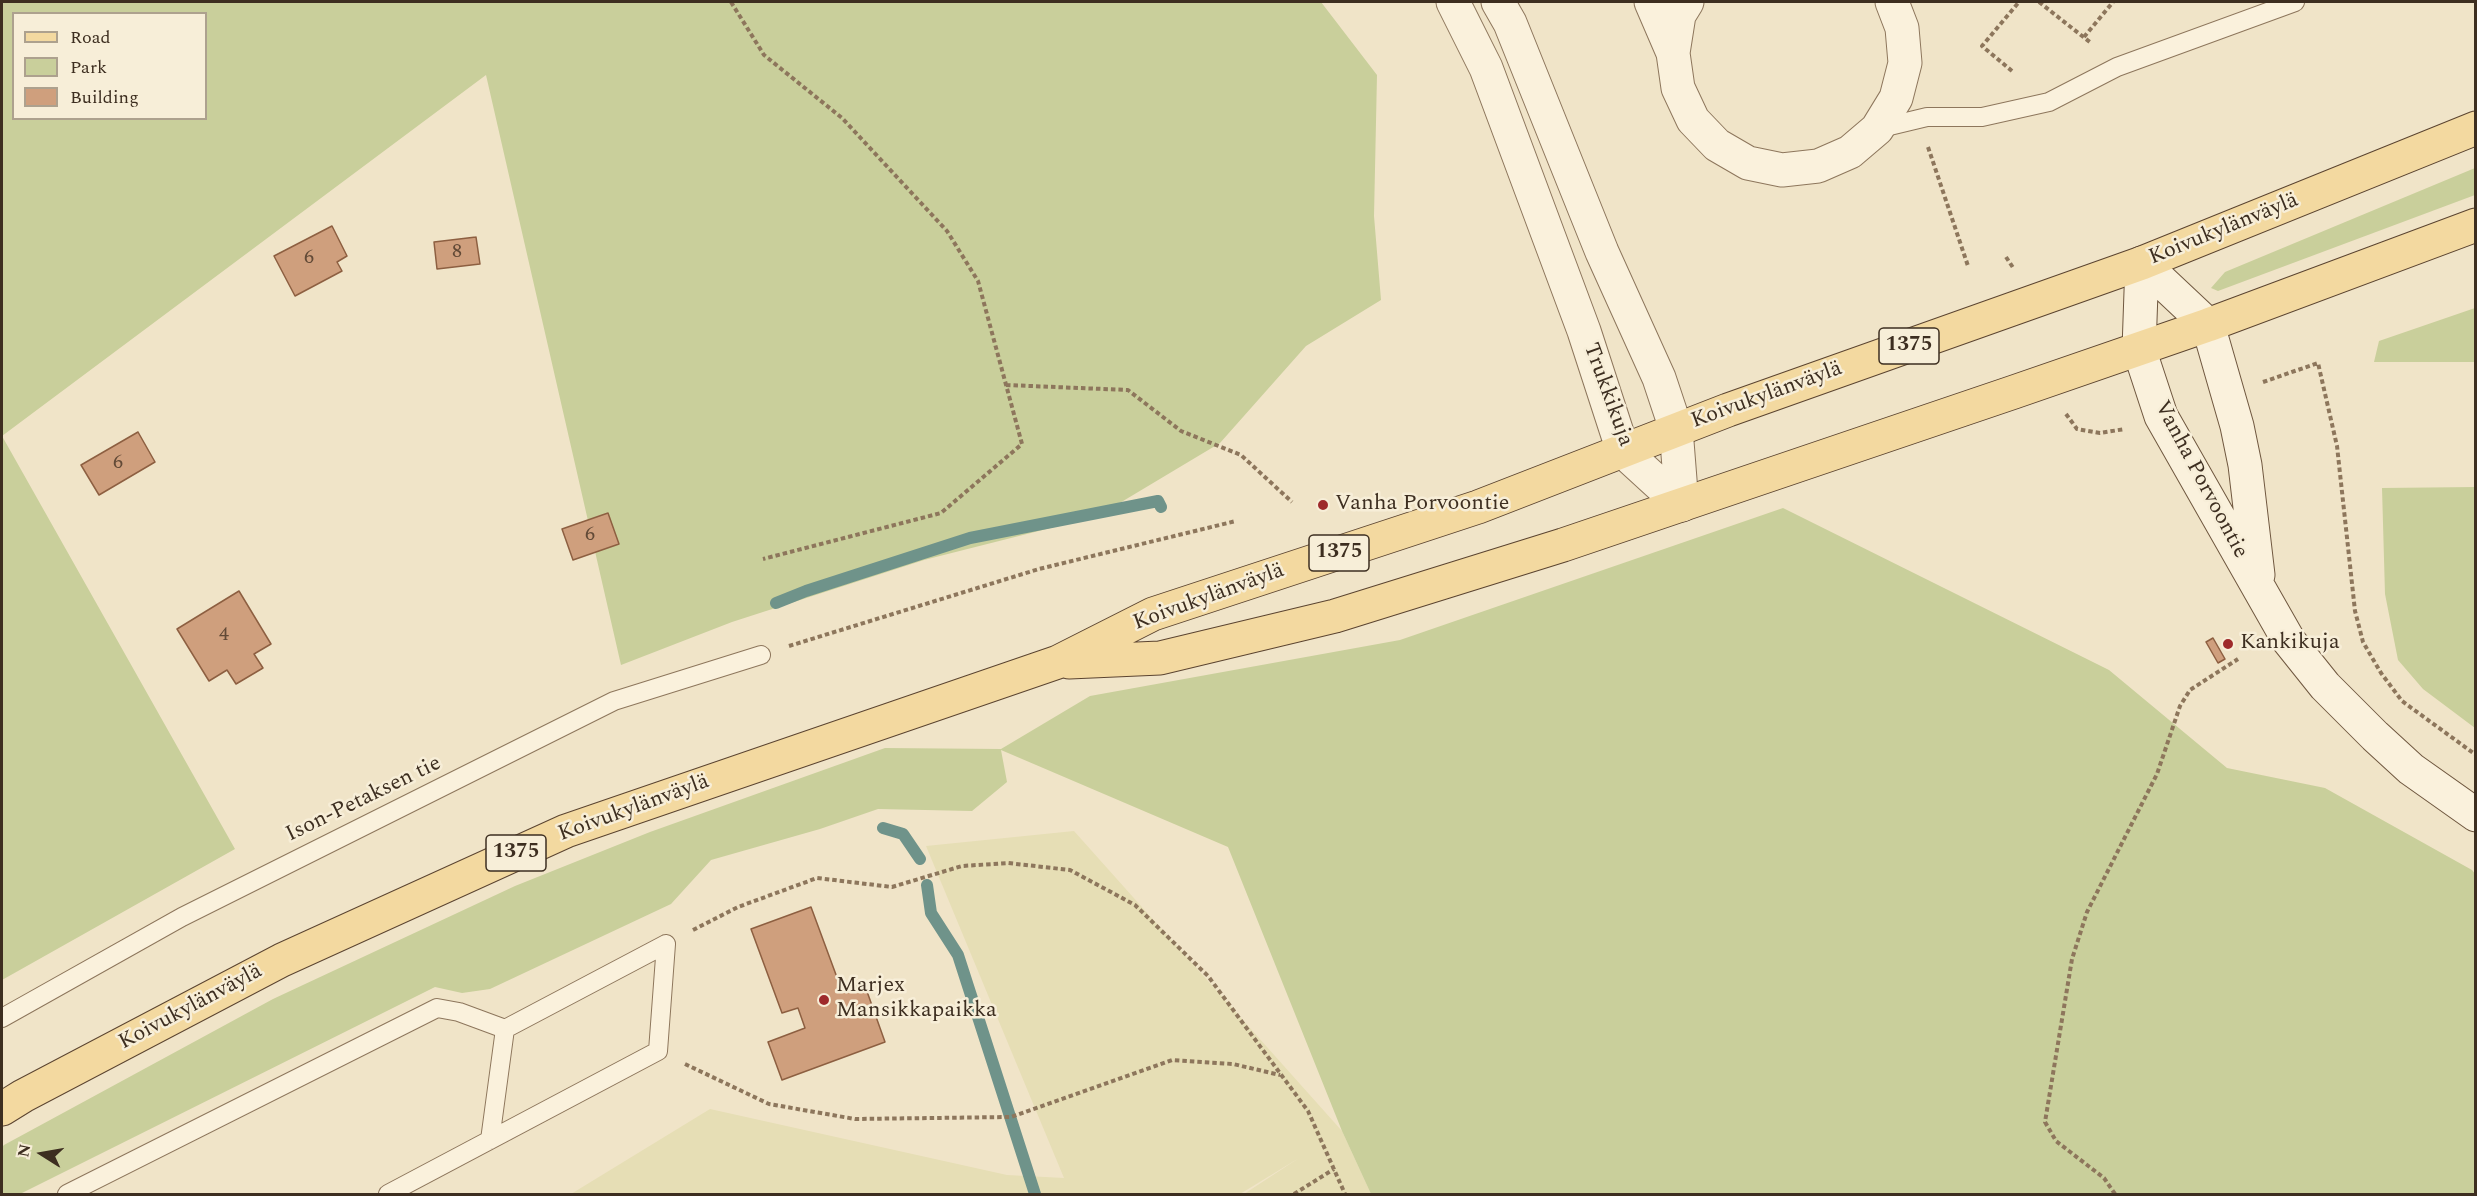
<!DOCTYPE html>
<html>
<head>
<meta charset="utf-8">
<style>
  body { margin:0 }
  #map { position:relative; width:2477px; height:1196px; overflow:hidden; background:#f0e4c8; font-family:Spectral,serif }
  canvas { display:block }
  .frame { position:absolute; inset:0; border:3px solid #3d2e20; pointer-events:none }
  .legend { position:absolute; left:12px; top:12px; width:195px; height:108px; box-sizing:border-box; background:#f7eed8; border:2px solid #ada18e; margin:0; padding:8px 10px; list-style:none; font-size:18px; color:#3d2e20 }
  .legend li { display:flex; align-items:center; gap:12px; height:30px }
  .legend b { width:30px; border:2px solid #ada18e }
  .north { position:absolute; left:12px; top:1124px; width:60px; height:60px; -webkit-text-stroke:4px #f7eed8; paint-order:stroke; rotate:281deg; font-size:16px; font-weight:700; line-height:24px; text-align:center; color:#3d2e20 }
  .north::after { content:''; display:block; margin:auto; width:21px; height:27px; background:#3d2e20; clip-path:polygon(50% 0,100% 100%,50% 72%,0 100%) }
</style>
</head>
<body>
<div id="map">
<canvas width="2477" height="1196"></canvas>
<div class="frame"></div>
<ul class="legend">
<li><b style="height:8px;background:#f3d9a0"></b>Road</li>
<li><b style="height:16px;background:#c9cf9b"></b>Park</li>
<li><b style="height:16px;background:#cf9f7d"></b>Building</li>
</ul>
<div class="north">N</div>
</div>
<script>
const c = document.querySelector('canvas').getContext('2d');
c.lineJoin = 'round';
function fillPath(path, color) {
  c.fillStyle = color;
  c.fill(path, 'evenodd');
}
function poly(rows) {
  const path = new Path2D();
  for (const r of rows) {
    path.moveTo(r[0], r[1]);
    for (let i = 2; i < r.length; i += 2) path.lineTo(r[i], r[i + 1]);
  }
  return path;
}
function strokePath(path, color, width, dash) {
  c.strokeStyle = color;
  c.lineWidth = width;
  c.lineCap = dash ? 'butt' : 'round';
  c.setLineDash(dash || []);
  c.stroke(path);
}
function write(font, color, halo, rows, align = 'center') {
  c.font = font + ' Spectral,serif';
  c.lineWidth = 5;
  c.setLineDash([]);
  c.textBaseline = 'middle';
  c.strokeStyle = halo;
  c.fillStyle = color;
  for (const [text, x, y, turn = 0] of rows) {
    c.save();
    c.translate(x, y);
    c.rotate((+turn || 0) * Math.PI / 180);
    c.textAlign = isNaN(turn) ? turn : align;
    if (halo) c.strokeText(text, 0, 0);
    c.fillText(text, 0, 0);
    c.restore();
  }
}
fillPath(poly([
  [1074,831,1342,1131,1371,1194,1244,1194,1299,1158,1240,1194,571,1194,710,1109,1007,1175,1064,1178,926,846]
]), '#e6deb5');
fillPath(poly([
  [2,2,1321,2,1377,75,1374,216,1381,300,1306,346,1220,443,1098,516,924,560,732,622,621,665,486,75,2,436,235,849,2,980],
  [14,14,206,14,206,118,14,118],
  [2475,168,2475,195,2218,291,2211,288,2225,272],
  [2475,308,2475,362,2374,362,2379,341],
  [2475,487,2476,487,2475,728,2423,689,2398,660,2385,594,2382,488],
  [1783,508,2109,670,2227,768,2325,788,2472,870,2476,875,2475,1194,1371,1194,1342,1131,1228,847,1001,750,1007,782,972,811,878,809,820,829,711,860,671,904,490,989,462,993,435,987,20,1194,2,1194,2,1147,4,1145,273,999,515,886,650,832,885,748,1001,749,1090,696,1400,640]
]), '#c9cf9b');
strokePath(poly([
  [776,603,806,591,970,538,1158,501,1161,507],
  [883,828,903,834,920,859],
  [927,885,931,913,958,955,1035,1194]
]), '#6f938a', 12);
const building = poly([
  [332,226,347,256,337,262,342,271,295,296,274,256,332,226],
  [476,237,480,264,437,269,434,242,476,237],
  [138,432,155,462,99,495,81,465,138,432],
  [608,513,619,544,573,560,562,529,608,513],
  [239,591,271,644,254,654,263,668,236,684,227,670,209,681,177,629,239,591],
  [2213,638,2225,659,2218,663,2206,642,2213,638],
  [811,907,842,991,864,983,885,1042,782,1080,768,1042,805,1028,798,1008,782,1013,751,929,811,907]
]);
fillPath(building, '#cf9f7d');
strokePath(building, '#8d5f41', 1.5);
const service = poly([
  [1877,129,1927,117,1982,117,2049,102,2117,67,2295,2],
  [2,1018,182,917,614,701,761,655],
  [490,1140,505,1029],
  [67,1194,437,1008,459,1012,505,1029,666,944],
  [388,1194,658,1051,666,944]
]);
const minor = poly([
  [1453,2,1486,68,1584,331,1623,451,1682,505],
  [1498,2,1510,23,1602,252,1659,378,1676,429,1682,505],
  [1651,2,1673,53],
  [1687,2,1679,15,1673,53,1678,88,1693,120,1717,145,1748,163,1782,170,1818,166,1850,152,1877,129,1896,98,1905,63,1902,28,1892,2]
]);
const secondary = poly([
  [2142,263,2139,349,2161,416,2289,641,2325,686,2375,736,2411,769,2476,815],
  [2142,263,2208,325,2237,426,2245,465,2258,575]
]);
const primary = poly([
  [1069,662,1160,658,1335,616,1563,545,2014,392,2208,325,2476,225],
  [2,1109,23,1096,282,960,566,831,1058,662,1153,614,1478,507,1728,410,2142,263,2476,128]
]);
strokePath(service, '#8d765c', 20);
strokePath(minor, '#8d765c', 35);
strokePath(secondary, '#6f573f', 35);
strokePath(primary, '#5b4430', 35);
strokePath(poly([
  [731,2,764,55,842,118,947,231,978,281,1022,444,941,513,763,559],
  [2039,2,2091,43],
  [2084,37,2113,2],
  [2012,71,1982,46,2019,2],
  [1928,147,1968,266],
  [2006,257,2014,269],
  [2263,382,2318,363,2337,446,2355,611,2363,642,2381,673,2402,701,2476,755],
  [1006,385,1128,390,1181,431,1241,455,1292,502],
  [2066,414,2077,429,2100,433,2125,429],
  [789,646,1039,569,1236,521],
  [693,930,738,907,817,878,892,887,962,866,1008,863,1070,870,1135,905,1208,976,1308,1111,1345,1194],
  [685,1064,769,1104,855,1119,1011,1117,1172,1060,1233,1064,1280,1075],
  [1294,1194,1334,1169],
  [2115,1194,2104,1178,2056,1141,2045,1122,2072,959,2087,912,2157,774,2180,706,2190,690,2238,659]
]), '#8d765c', 4, [4.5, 3]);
strokePath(service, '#faf1dc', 18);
strokePath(minor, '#faf1dc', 33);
strokePath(secondary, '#faf1dc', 33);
strokePath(primary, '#f3d9a0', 33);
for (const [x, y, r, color] of [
  [1323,505,6,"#9e2a2b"],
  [2228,644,6,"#9e2a2b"],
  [824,1000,6,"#9e2a2b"]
]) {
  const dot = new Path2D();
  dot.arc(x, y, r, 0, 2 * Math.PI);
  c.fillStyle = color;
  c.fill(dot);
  strokePath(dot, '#f7eed8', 2);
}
write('20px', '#624a37', null, [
  ["8",457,253],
  ["6",309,259],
  ["6",118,464],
  ["6",590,536],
  ["4",224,636]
]);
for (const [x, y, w] of [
  [1909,346,60],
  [1339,553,60],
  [516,853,60]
]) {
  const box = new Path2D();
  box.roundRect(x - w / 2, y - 18, w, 36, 4.5);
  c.fillStyle = '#f7eed8';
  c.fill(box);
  strokePath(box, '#3d2e20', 1.5);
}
write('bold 21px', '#3d2e20', null, [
  ["1375",1909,346],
  ["1375",1339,553],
  ["1375",516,853]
]);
write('22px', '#3d2e20', '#f7eed8', [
  ["Koivukylänväylä",2224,230,-22],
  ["Trukkikuja",1607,395,70],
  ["Koivukylänväylä",1767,396,-20],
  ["Vanha Porvoontie",2200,480,62],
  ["Koivukylänväylä",1209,598,-20],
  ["Ison-Petaksen tie",364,800,-26],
  ["Koivukylänväylä",634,809,-20],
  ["Koivukylänväylä",191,1008,-28]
]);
write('22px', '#3d2e20', '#f7eed8', [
  ["Vanha Porvoontie",1335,505],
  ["Kankikuja",2240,644],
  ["Marjex",836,987],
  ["Mansikkapaikka",836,1012]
], 'left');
</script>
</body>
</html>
